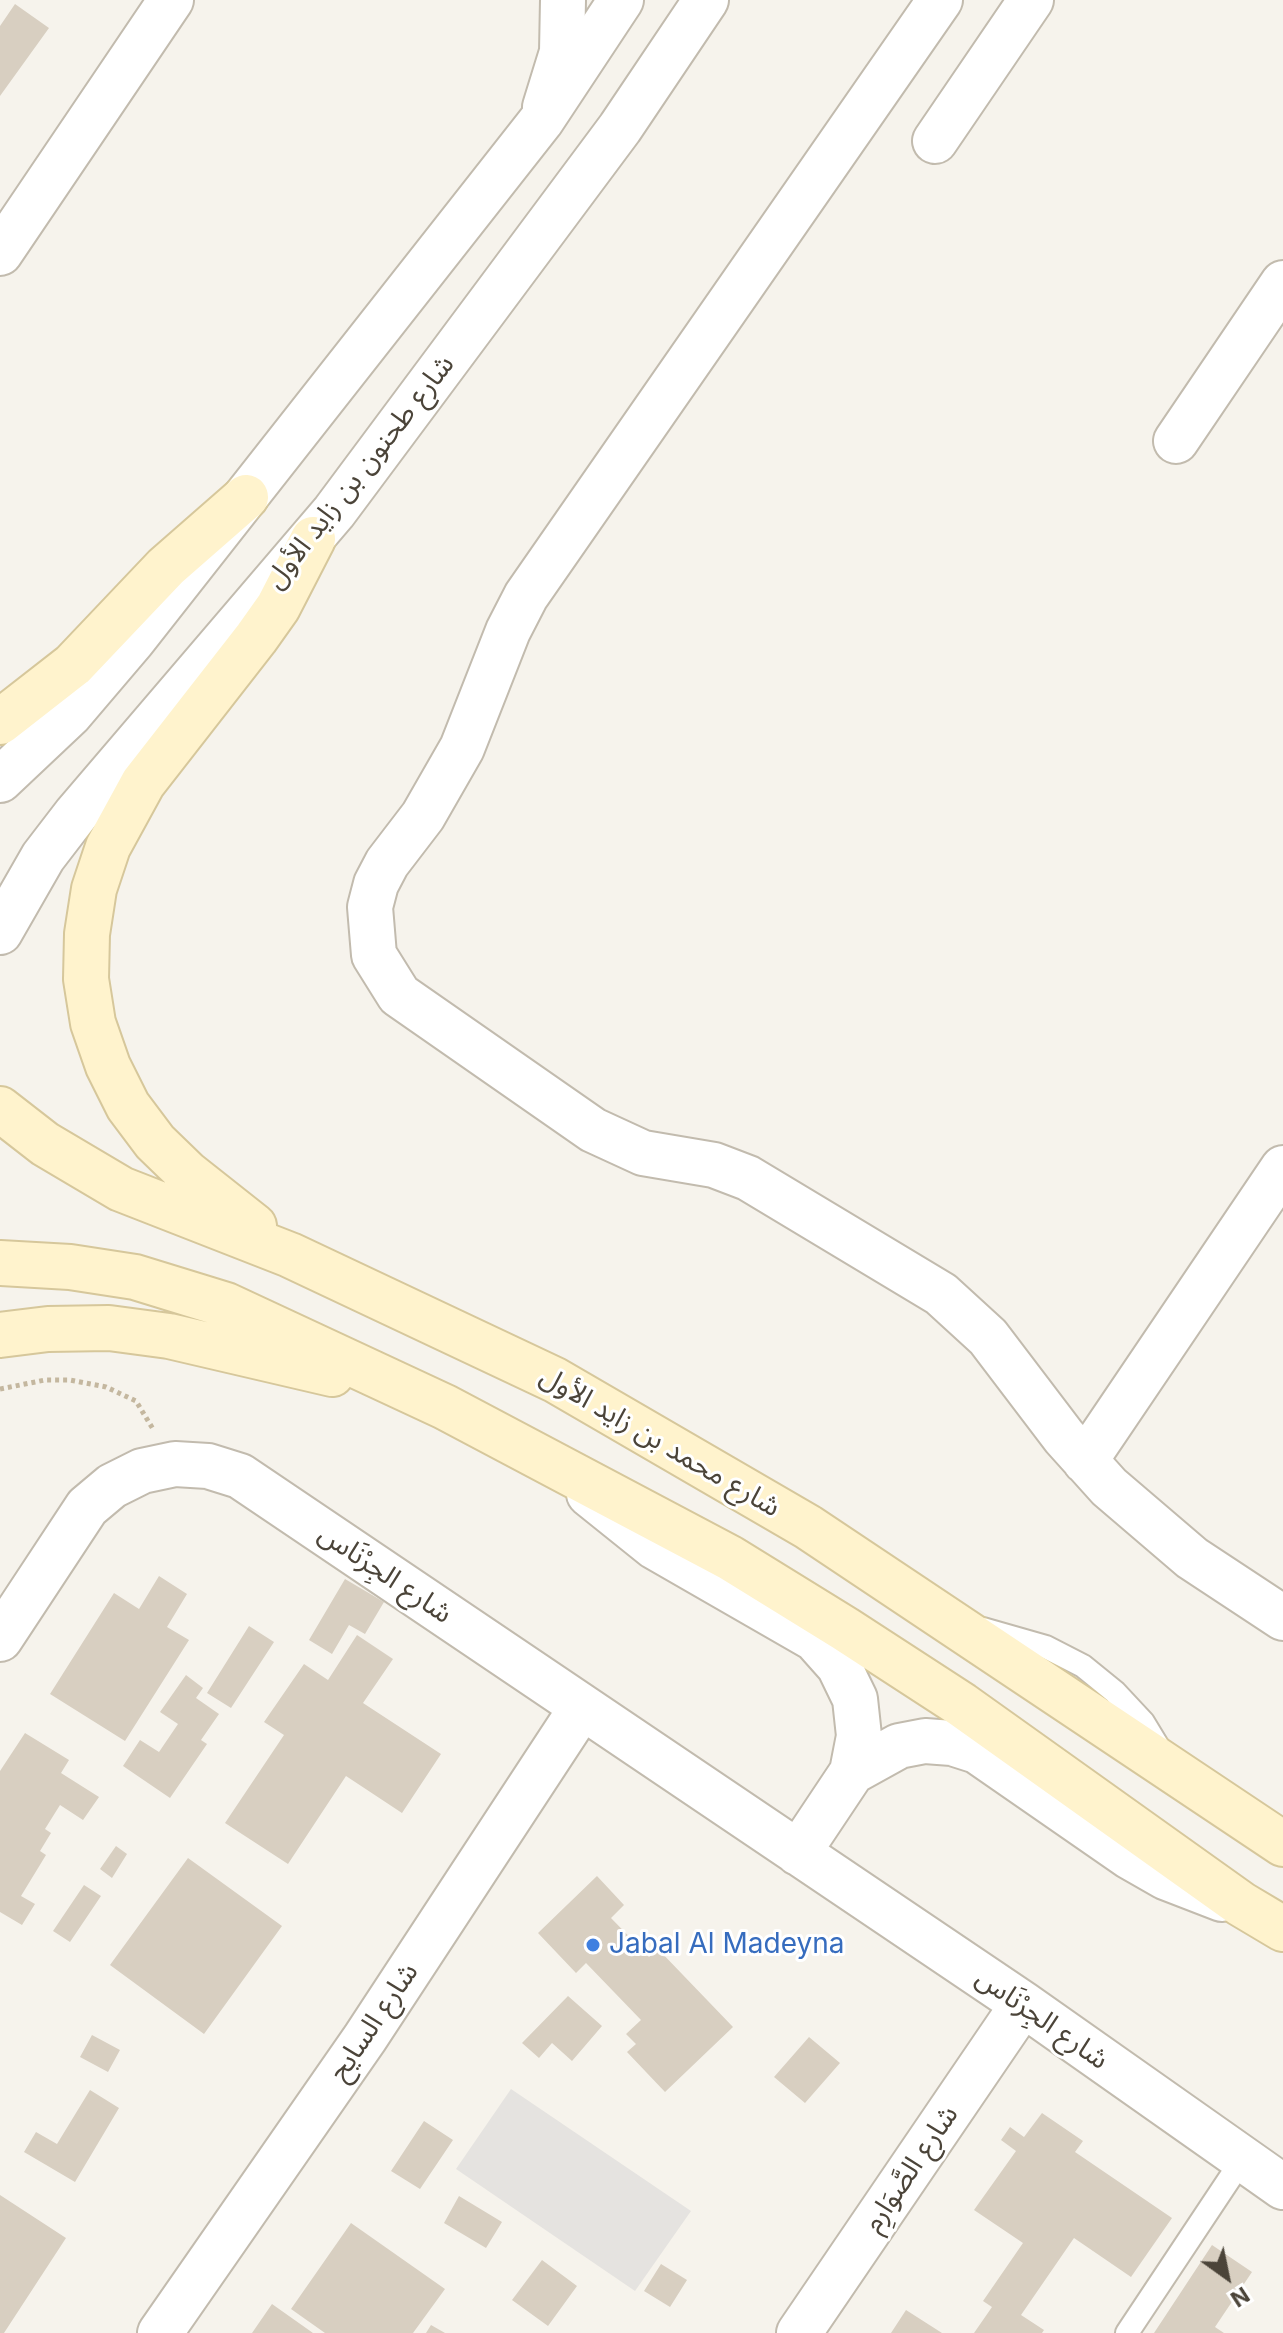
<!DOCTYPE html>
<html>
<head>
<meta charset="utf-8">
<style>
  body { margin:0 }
  #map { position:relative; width:1283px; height:2333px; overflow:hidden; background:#f6f3ec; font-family:Inter,sans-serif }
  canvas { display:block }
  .north { position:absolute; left:1187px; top:2237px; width:80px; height:80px; -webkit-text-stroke:6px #fff; paint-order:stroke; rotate:147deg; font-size:22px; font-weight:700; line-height:32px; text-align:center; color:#4b4439 }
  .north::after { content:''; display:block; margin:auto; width:28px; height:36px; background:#4b4439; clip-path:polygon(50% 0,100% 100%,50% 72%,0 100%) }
</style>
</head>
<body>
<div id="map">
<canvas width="1283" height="2333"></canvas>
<div class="north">N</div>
</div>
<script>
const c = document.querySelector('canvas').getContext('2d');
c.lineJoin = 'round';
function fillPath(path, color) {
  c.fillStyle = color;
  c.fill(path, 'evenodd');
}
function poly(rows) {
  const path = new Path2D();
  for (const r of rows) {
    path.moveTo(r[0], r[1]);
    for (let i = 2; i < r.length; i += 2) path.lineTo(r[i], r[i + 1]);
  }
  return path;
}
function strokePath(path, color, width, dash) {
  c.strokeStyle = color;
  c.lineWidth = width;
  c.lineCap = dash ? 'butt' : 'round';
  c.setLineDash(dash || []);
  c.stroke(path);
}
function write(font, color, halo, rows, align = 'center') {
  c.font = font + ' Inter,"Noto Sans Arabic",sans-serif';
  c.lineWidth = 6;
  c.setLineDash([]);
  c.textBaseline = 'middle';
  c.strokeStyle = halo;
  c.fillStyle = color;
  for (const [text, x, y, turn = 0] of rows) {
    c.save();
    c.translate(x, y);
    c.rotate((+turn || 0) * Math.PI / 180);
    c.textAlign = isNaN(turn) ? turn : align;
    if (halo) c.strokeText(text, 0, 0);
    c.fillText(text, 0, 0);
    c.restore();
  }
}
fillPath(poly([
  [511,2089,691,2211,635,2291,456,2169]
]), '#e5e3e0');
fillPath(poly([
  [15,4,49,28,0,96,0,26],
  [159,1576,187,1594,167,1627,189,1640,125,1741,50,1694,114,1593,139,1609],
  [345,1579,384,1602,365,1634,349,1625,332,1654,309,1640],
  [249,1626,274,1642,231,1708,207,1693],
  [357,1635,393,1659,363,1703,441,1754,402,1813,346,1776,288,1864,225,1823,284,1735,264,1722,304,1664,328,1680],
  [186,1675,203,1688,196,1698,219,1714,201,1740,207,1744,170,1798,123,1766,140,1740,159,1752,178,1724,160,1712],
  [25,1733,69,1760,61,1773,99,1797,83,1820,60,1805,45,1829,51,1833,40,1851,46,1855,21,1896,35,1904,22,1925,0,1912,0,1771],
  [116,1846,127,1854,112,1878,100,1869],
  [188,1858,282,1926,204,2034,110,1965],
  [597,1876,624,1905,611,1918,649,1957,658,1949,733,2027,665,2092,627,2052,636,2044,626,2034,641,2020,586,1963,576,1973,538,1933],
  [84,1885,101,1896,70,1942,53,1931],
  [568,1996,602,2026,572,2061,552,2043,539,2058,522,2043],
  [92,2035,120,2050,108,2072,80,2057],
  [809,2037,840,2063,805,2103,774,2077],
  [90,2090,119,2108,75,2182,24,2152,36,2132,57,2144],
  [1042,2113,1083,2141,1075,2152,1172,2218,1131,2277,1074,2238,1021,2315,1044,2330,1042,2333,974,2333,992,2307,983,2301,1023,2243,974,2210,1016,2151,1001,2140,1010,2127,1024,2137],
  [424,2121,453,2140,420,2189,391,2171],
  [0,2195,66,2238,4,2333,0,2333],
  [459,2196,502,2222,486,2248,444,2223],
  [351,2223,445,2289,413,2333,325,2333,291,2309],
  [1212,2245,1252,2272,1215,2327,1224,2333,1154,2333],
  [542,2260,577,2286,548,2326,512,2300],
  [661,2264,687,2280,670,2307,644,2291],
  [272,2304,313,2333,252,2333],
  [906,2310,942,2333,891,2333],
  [431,2325,445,2333,426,2333]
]), '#d8cfc1');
const service = poly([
  [983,1629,1046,1647,1083,1666,1115,1692,1143,1722,1160,1750],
  [1127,2333,1242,2160]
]);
const minor = poly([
  [940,0,526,596,508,631,462,748,423,816,387,863,376,884,370,907,374,955,399,995,593,1130,643,1153,714,1165,748,1178,941,1294,988,1337,1064,1437,1109,1487,1192,1558,1283,1618],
  [545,107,562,52,563,0],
  [935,141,1031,0],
  [0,253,171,0],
  [1176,441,1283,283],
  [1085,1461,1283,1168],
  [589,1494,655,1547,815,1639,839,1666,855,1699,859,1736,852,1772,798,1853],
  [0,1639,87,1507,112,1486,142,1471,175,1464,208,1466,240,1476,1023,2004,1283,2187],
  [852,1772,899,1746,925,1741,952,1743,977,1751,1130,1857,1165,1877,1222,1899],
  [160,2333,365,2038,582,1707],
  [799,2333,1023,2004]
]);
const tertiary = poly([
  [0,780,70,714,133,640,541,121,621,0],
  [0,932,43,857,76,814,334,512,620,128,706,0]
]);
const secondary = poly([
  [0,722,73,665,166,567,246,497],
  [0,1109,45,1144,121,1189,290,1255,555,1380,808,1527,1283,1844],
  [254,1226,187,1173,155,1142,128,1106,108,1066,93,1023,86,979,87,934,94,889,108,847,143,783,256,638,278,607,313,539],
  [0,1263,70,1267,135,1277,226,1305,445,1407,730,1558,845,1629,962,1705,1241,1904,1283,1929],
  [0,1335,48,1329,109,1328,169,1336,332,1374]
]);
strokePath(service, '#c2bbae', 26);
strokePath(minor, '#c2bbae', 48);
strokePath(tertiary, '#c2bbae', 48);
strokePath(secondary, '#d6c79b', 48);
strokePath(poly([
  [0,1389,45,1380,70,1380,106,1387,136,1401,153,1429]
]), '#c4b79f', 5, [4, 4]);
strokePath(service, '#fff', 22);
strokePath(minor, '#fff', 44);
strokePath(tertiary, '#fff', 44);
strokePath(secondary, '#fff3cd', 44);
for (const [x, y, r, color] of [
  [593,1945,8,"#3f7fe0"]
]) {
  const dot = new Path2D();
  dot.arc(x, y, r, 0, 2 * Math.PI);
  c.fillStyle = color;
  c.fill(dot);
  strokePath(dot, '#fff', 3);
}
write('28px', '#4b4439', '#fff', [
  ["شارع طحنون بن زايد الأول",360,472,-52],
  ["شارع محمد بن زايد الأول",660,1442,30],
  ["شارع الجِرْنَاس",385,1574,34],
  ["شارع الجِرْنَاس",1042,2019,35],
  ["شارع السايح",374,2022,-56],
  ["شارع الصَّوَارِم",911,2169,-56]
]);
write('28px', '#366cbe', '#fff', [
  ["Jabal Al Madeyna",609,1945]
], 'left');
</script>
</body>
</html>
